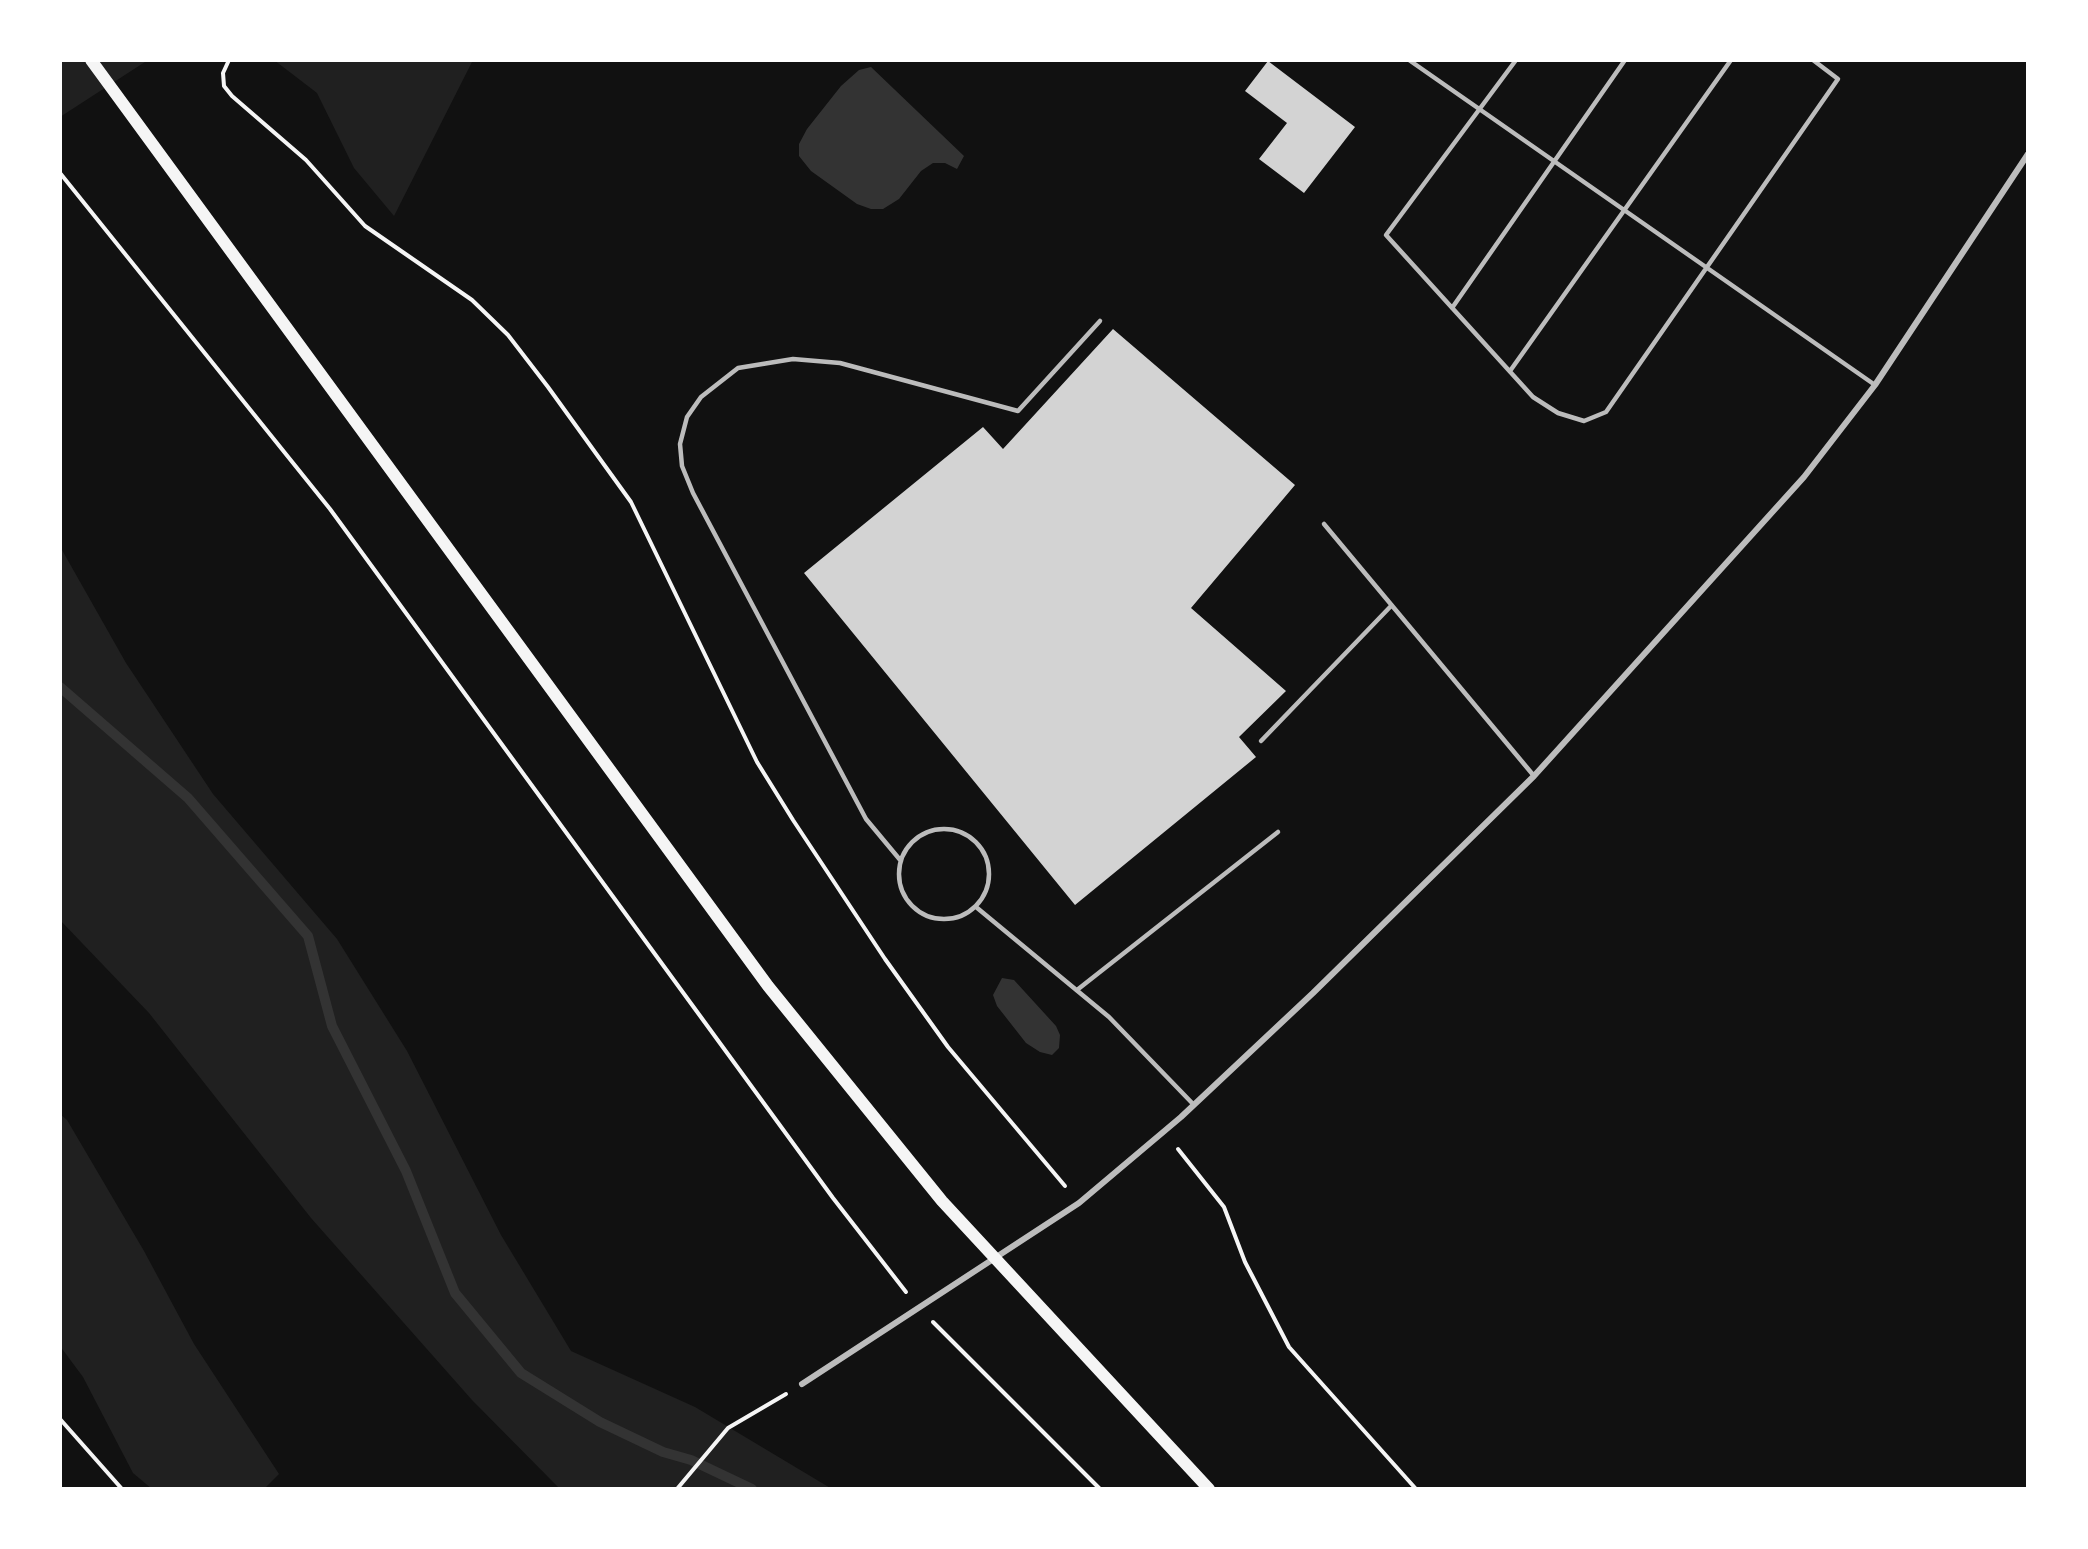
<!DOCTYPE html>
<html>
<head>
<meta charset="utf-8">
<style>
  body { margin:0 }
  #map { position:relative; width:2088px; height:1549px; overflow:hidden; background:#111; font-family:Montserrat,sans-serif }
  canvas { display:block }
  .frame { position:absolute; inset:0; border:62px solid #fff; pointer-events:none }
</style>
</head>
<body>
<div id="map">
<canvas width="2088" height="1549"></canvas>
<div class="frame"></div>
</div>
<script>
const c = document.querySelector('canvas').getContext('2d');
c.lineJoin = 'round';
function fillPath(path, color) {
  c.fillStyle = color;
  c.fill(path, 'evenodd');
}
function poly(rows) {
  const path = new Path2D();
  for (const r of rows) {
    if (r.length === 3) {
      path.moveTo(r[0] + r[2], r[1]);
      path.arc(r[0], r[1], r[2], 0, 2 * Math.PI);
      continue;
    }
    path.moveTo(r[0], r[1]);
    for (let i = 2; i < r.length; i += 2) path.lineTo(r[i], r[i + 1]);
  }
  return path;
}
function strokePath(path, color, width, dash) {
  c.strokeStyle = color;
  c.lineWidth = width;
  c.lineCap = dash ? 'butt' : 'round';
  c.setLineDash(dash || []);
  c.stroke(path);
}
fillPath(poly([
  [60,60,148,60,60,117],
  [274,60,473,60,394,216,354,168,317,93],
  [60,532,62,550,126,663,213,794,337,939,407,1051,501,1235,571,1351,695,1407,832,1489,560,1489,472,1400,311,1218,149,1013,60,920],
  [60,1114,67,1120,144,1251,194,1344,279,1474,264,1489,152,1489,133,1473,83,1377,60,1346]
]), '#202020');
fillPath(poly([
  [871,67,964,156,957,169,945,163,933,163,921,171,899,199,883,209,871,209,857,204,811,171,799,156,799,144,807,129,841,86,859,70],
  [1002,978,1014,980,1056,1026,1060,1035,1059,1048,1052,1055,1040,1052,1026,1043,997,1006,993,995]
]), '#333');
strokePath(poly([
  [60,687,188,798,308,936,332,1026,406,1171,455,1293,521,1373,600,1422,663,1452,691,1460,752,1489]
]), '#333', 10);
fillPath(poly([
  [1268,61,1355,127,1304,193,1259,159,1287,123,1245,91],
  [1113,329,1295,485,1191,608,1286,691,1239,737,1256,757,1075,905,804,573,983,427,1003,449]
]), '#d3d3d3');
strokePath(poly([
  [229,60,223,73,224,86,232,96,306,160,365,226,472,300,508,335,548,387,631,502,757,762,793,820,885,959,948,1047,1065,1186],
  [60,173,330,509,833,1198,906,1292],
  [1178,1149,1224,1207,1245,1262,1289,1347,1416,1489],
  [933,1322,1100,1489],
  [60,1419,122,1489],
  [677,1489,728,1428,786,1394]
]), '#f5f5f5', 4);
strokePath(poly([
  [1409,60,1875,385],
  [1516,60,1386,235,1533,397,1558,413,1584,421,1606,412,1838,79,1813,60],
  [1452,308,1625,60],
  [1510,371,1731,60],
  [1324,524,1534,776],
  [1261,741,1391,606],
  [944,874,45],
  [901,861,866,819,693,493,682,466,680,444,687,417,701,397,738,368,793,359,840,363,1018,411,1100,321],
  [976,907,1109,1017,1194,1105],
  [1077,990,1278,832]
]), '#bcbcbc', 4.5);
strokePath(poly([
  [802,1384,1079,1203,1181,1117,1313,993,1534,776,1804,477,1875,385,2028,154]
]), '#bcbcbc', 6);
strokePath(poly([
  [91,60,768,986,942,1201,1209,1489]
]), '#f5f5f5', 12);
</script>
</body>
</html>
